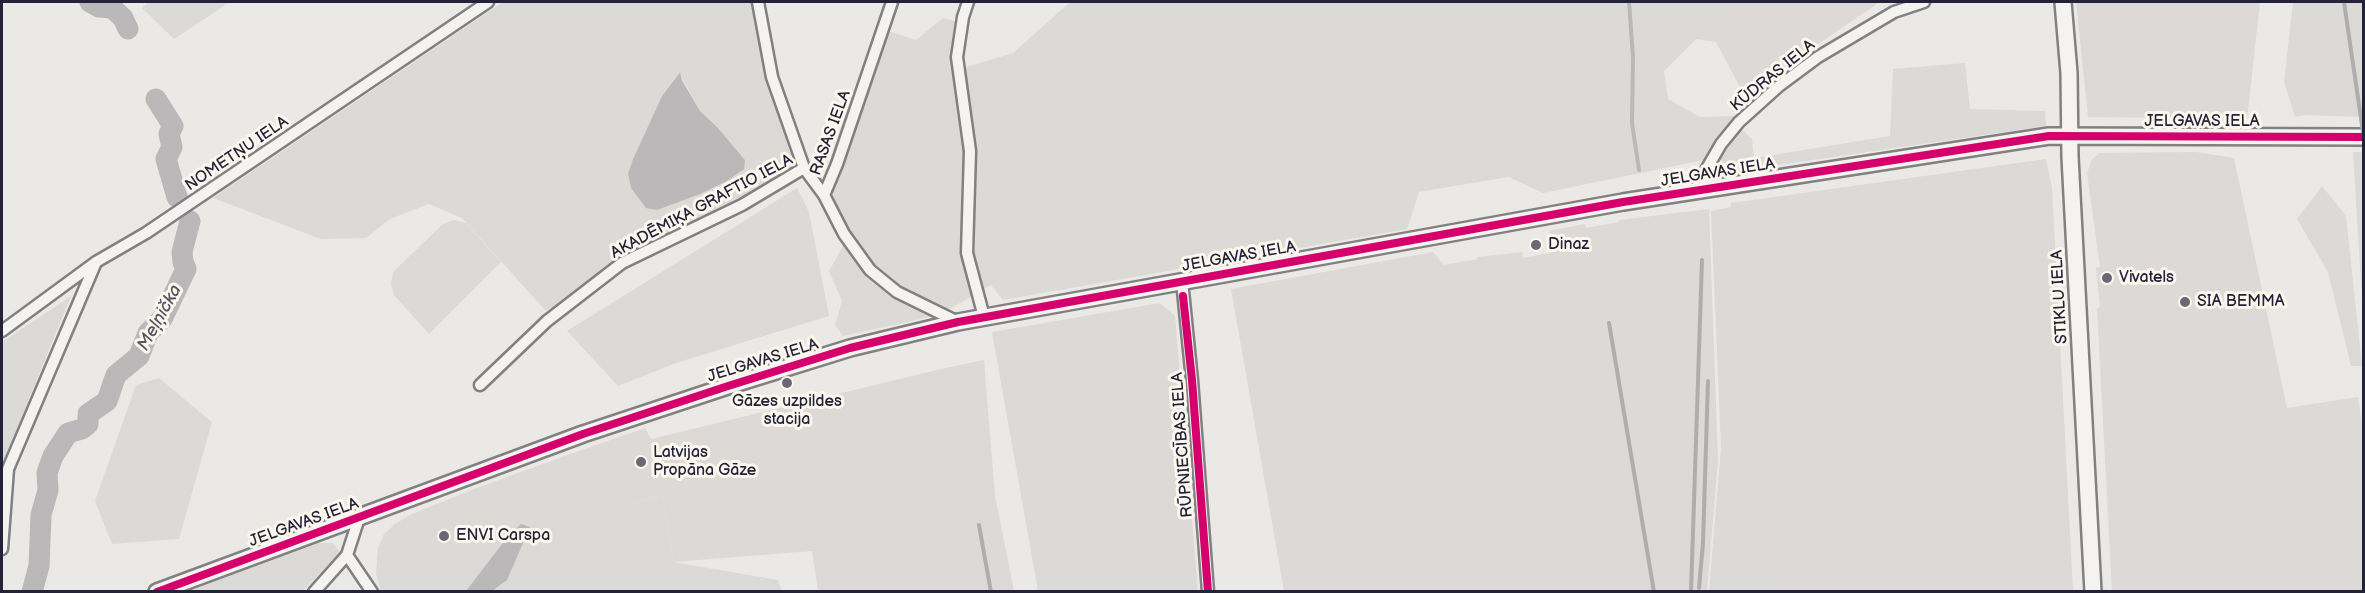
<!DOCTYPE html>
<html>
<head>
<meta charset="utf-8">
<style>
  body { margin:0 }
  #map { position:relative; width:2365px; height:593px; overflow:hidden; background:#ebe9e5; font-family:"Balsamiq Sans",sans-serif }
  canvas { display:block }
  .frame { position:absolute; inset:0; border:3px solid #22223b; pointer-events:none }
</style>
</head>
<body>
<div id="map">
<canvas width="2365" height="593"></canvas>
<div class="frame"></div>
</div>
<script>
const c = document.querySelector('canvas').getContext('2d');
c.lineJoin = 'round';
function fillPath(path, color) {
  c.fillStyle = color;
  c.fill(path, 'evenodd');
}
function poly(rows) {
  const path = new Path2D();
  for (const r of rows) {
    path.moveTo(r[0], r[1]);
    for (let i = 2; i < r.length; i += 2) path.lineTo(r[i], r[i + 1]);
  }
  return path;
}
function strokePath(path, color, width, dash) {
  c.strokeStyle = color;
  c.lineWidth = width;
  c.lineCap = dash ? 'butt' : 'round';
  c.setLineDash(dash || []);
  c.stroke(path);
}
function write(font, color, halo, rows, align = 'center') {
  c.font = font + ' "Balsamiq Sans",sans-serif';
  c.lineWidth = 6;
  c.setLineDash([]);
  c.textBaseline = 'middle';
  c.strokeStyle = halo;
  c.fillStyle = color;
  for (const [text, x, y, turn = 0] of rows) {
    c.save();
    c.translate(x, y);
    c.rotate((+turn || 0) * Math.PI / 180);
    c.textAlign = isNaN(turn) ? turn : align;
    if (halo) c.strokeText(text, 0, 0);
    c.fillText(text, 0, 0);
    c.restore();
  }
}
fillPath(poly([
  [1726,2,1877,2,1877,4,1755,87],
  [2076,2,2260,2,2247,119,2088,117],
  [2196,152,2234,158,2287,408,2358,397,2364,437,2363,591,2112,591,2097,309,2100,306,2096,268,2100,267,2087,173,2092,159,2099,153],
  [2046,159,2052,188,2073,591,1717,592,1731,203],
  [797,188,809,212,829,316,676,363,618,386,567,331],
  [1709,209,1718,460,1707,591,1284,591,1231,289,1433,252,1444,265,1477,259,1477,257,1522,252,1523,258,1553,252,1549,231,1585,224,1586,228,1619,222,1619,220],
  [454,220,466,223,501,262,429,334,394,295,391,284,393,272,443,224],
  [984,360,995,496,1014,591,818,591,812,551,673,562,663,495,624,505,593,490,576,452,645,428,651,439,941,369]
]), '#dcd9d6');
fillPath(poly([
  [148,2,230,2,174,39,142,8],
  [503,2,753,2,767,79,792,152,790,172,627,256,556,307,545,310,462,218,429,204,390,219,366,238,321,239,213,198],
  [679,72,700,111,718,128,745,160,633,159,662,96],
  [1070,2,1729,2,1755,81,1773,69,1779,77,1748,102,1716,42,1696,39,1664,71,1668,99,1700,117,1737,116,1704,160,1543,193,1509,177,1419,192,1407,229,1003,300,991,285,939,315,843,336,835,325,842,301,829,271,851,232,834,204,833,192,888,31,916,40,943,18,958,22,953,71,1013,53],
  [2293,2,2363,2,2363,117,2304,115,2295,117,2284,82],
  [1965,63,1970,109,2045,111,2046,126,1730,172,1720,159,1741,129,1752,139,1754,158,1890,136,1893,69],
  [2353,152,2363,152,2363,316],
  [2322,186,2346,216,2362,366,2351,366,2328,272,2297,219],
  [1731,207,1747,349,1750,499,1782,591,1709,591,1721,448,1711,211],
  [71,296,2,465,2,342],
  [1160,303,1175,316,1198,591,1038,591,992,332],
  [159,378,212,422,179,539,112,544,95,501,136,385],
  [576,452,593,489,624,505,663,495,673,562,778,580,782,591,381,591,376,573,378,548,384,534,395,524,412,514,474,489],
  [318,543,333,543,340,552,303,591,185,591]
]), '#dcdad6');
fillPath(poly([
  [680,72,682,80,700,111,718,128,745,160,744,169,727,181,700,194,657,210,646,208,631,188,628,174,633,159,662,96],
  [521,524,530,527,507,580,492,591,466,591,509,535]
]), '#bbb8ba');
strokePath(poly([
  [1629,2,1633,57,1632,123,1639,170]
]), '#bbb8ba', 4);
strokePath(poly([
  [90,2,99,7,112,8,123,18,128,29],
  [156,99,173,126,169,134,172,147,166,159,177,197],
  [32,592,39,566,41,515,48,490,47,473,53,456,68,433,82,429,88,424,88,414,107,401,116,375,139,356,148,333,162,319,186,269,183,262,182,252,190,221]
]), '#bbb8ba', 21);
const street = poly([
  [758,2,772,77,804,168,824,195,844,234,870,270,897,292,958,322],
  [968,2,963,17,957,57,970,151,967,253,984,317],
  [1706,188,1706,170,1721,144,1739,122,1779,86,1818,57,1894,12,1924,2],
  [824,195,837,164,892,2],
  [1182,281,1192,380,1208,592],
  [2,331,96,262,146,233,488,2],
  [480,385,547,321,622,263,742,205,804,168],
  [2,549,8,469,96,262],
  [347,555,372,592],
  [314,592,347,555,359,518]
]);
const secondary = poly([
  [2063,2,2069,73,2070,157,2093,592],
  [157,592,583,434,728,386,850,348,958,322,1623,202,2049,136,2364,137]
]);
strokePath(street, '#818083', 15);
strokePath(secondary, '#818083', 20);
strokePath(street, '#f4f3ef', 10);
strokePath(secondary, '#f4f3ef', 15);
strokePath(poly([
  [2344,2,2364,139],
  [1609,323,1654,592],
  [979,525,991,592],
  [1699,588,1703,543,1708,381],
  [1691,592,1702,260]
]), '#afaeae', 4);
strokePath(poly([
  [1183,296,1192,380,1208,592],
  [157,592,583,434,728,386,850,348,958,322,1623,202,2049,136,2364,137]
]), '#d6006c', 8);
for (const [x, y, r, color] of [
  [1536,245,6,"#686876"],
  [2107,278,6,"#686876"],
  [2185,302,6,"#686876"],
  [787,383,6,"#686876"],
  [641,462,6,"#686876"],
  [444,536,6,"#686876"]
]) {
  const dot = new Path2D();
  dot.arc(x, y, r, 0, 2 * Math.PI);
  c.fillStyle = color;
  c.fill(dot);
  strokePath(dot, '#fbf7ec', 2);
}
write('16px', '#22223b', '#fbf7ec', [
  ["KŪDRAS IELA",1773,76,-39],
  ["JELGAVAS IELA",2202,122],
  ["RASAS IELA",831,133,-70],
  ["NOMETŅU IELA",237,154,-34],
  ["JELGAVAS IELA",1718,173,-9],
  ["AKADĒMIĶA GRAFTIO IELA",702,207,-28],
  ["JELGAVAS IELA",1239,257,-10],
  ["STIKLU IELA",2060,297,-93],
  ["JELGAVAS IELA",763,361,-17],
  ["RŪPNIECĪBAS IELA",1183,445,-94],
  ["JELGAVAS IELA",304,523,-20]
]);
write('16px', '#22223b', '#fbf7ec', [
  ["Dinaz",1548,245],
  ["Vivatels",2119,278],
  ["SIA BEMMA",2197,302],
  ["Gāzes uzpildes",787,402,"center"],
  ["stacija",787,420,"center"],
  ["Latvijas",653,453],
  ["Propāna Gāze",653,471],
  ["ENVI Carspa",456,536]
], 'left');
write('italic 18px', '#575666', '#fbf7ec', [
  ["Meļņička",160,318,-61]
]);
</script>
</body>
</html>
